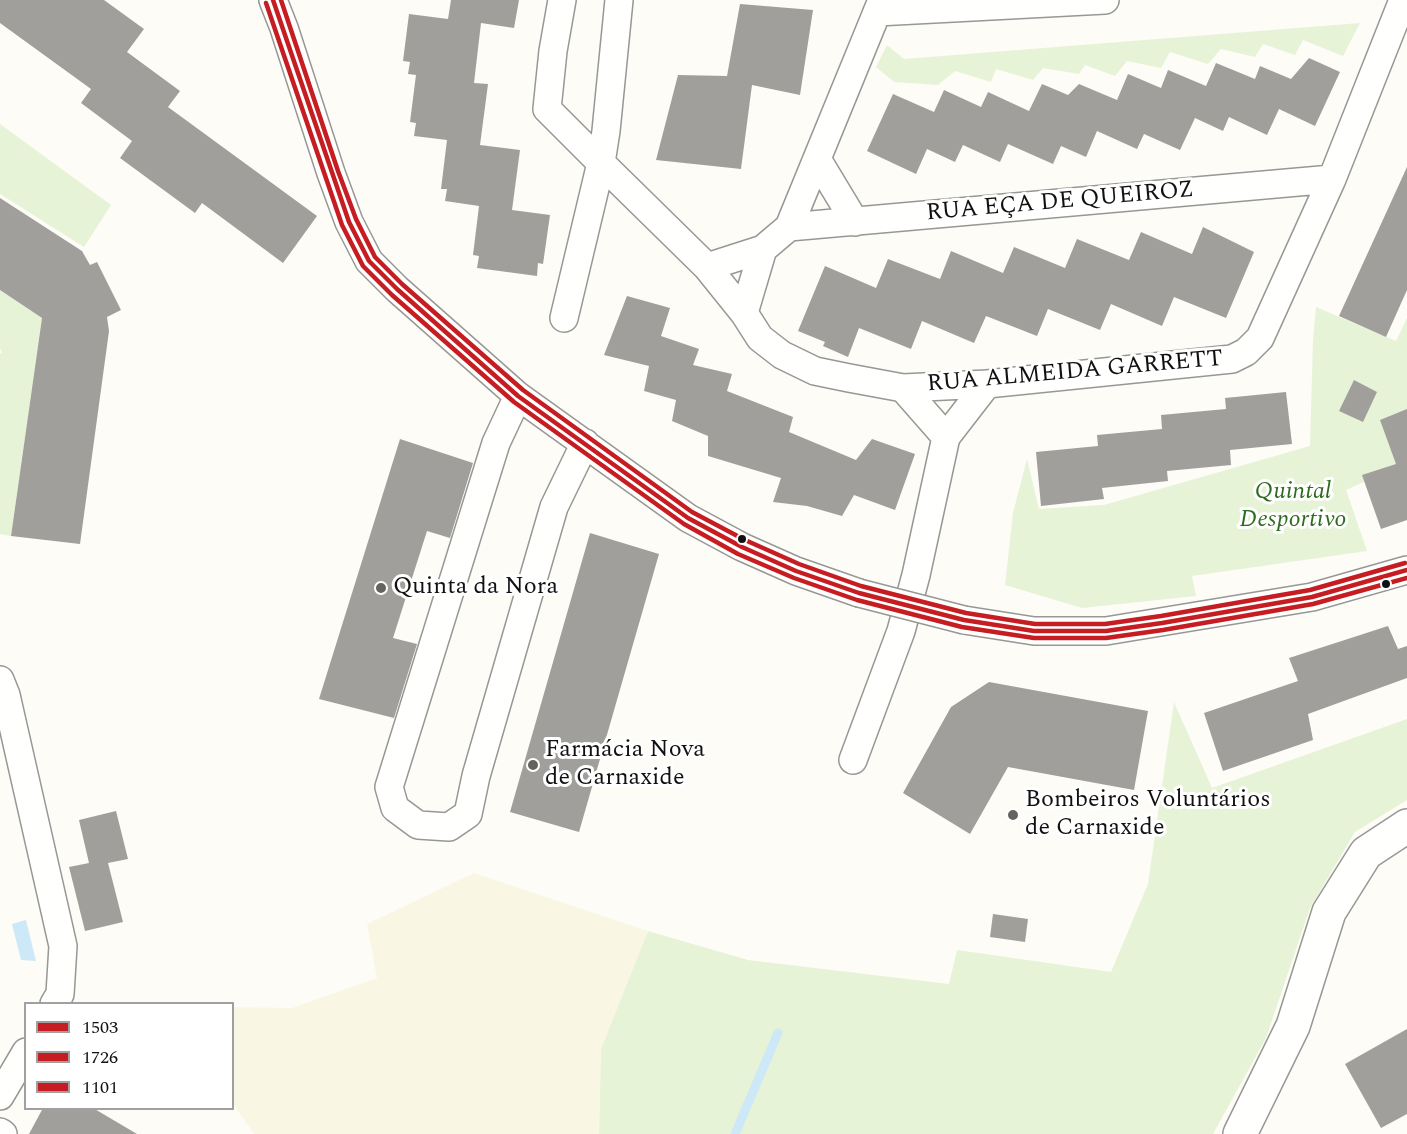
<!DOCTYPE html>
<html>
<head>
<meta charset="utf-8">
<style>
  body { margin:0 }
  #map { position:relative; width:1407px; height:1134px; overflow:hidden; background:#fdfcf7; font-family:Spectral,serif }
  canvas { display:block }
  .legend { position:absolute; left:24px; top:1002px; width:210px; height:108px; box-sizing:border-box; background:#fff; border:2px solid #a0a0a0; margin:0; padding:8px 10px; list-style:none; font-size:18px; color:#111 }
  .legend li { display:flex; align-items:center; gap:12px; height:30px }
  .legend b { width:30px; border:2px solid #a0a0a0 }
</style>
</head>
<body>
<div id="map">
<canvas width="1407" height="1134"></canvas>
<ul class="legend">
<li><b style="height:8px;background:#c61d23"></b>1503</li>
<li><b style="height:8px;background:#c61d23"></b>1726</li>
<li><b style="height:8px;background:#c61d23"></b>1101</li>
</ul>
</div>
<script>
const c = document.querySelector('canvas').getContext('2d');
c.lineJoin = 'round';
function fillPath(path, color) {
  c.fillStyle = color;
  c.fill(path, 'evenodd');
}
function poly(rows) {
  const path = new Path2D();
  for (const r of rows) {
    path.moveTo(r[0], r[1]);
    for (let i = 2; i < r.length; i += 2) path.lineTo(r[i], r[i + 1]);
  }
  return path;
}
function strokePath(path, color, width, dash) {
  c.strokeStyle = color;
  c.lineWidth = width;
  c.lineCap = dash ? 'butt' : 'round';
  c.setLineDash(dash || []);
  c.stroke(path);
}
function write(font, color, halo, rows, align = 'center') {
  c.font = font + ' Spectral,serif';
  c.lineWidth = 6;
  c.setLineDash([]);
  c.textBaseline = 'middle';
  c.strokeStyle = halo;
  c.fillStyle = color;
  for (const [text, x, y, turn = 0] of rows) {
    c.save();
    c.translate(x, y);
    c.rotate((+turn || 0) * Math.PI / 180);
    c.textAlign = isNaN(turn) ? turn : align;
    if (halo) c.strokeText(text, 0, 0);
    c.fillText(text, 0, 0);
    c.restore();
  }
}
fillPath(poly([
  [474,873,648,931,601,1049,599,1134,254,1134,233,1104,232,1007,292,1008,377,978,367,924]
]), '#f9f7e4');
fillPath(poly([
  [1360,23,1343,56,1303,40,1295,55,1263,44,1255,57,1221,49,1208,64,1170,52,1161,68,1127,61,1115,76,1085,65,1079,74,1043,68,1033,80,996,69,991,82,955,71,938,85,894,82,876,67,887,45,904,59],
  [0,124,111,205,84,247,0,194],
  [0,290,42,318,11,536,0,534,0,354,2,353,0,348],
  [1316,307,1396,341,1407,318,1407,462,1346,490,1367,551,1192,576,1196,596,1082,608,1005,585,1013,513,1027,459,1039,509,1104,505,1310,446,1313,340],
  [1174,702,1212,788,1407,719,1407,800,1355,832,1310,908,1266,1038,1213,1134,599,1134,601,1049,648,931,748,960,949,984,957,950,1111,972,1148,884]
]), '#e7f3d7');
fillPath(poly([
  [26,920,36,961,21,960,12,924]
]), '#cde8f7');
strokePath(poly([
  [735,1134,778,1033]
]), '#cde8f7', 9);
fillPath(poly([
  [0,0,104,0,144,29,127,52,180,91,168,107,317,216,283,263,202,203,195,213,120,158,132,141,81,103,91,89,0,23],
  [451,0,519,0,514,28,481,23,474,83,488,84,480,145,520,150,512,210,550,215,543,264,538,263,537,276,477,268,479,256,473,255,479,206,445,201,447,189,441,189,447,140,414,136,416,123,410,122,416,75,408,74,410,62,403,61,409,14,448,19],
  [740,4,813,10,800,95,752,85,741,169,656,160,678,75,727,76],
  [1309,58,1340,72,1315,126,1279,109,1267,135,1229,117,1223,131,1195,118,1180,150,1144,134,1137,149,1097,131,1086,157,1061,146,1053,164,1008,144,1000,162,963,145,955,162,927,149,916,174,867,151,893,94,934,112,944,90,981,107,988,92,1029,111,1042,84,1068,95,1079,84,1117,100,1128,74,1161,88,1168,70,1206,86,1216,63,1255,79,1260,66,1291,79],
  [1407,167,1407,290,1386,337,1339,316],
  [0,198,82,251,90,265,97,262,121,310,107,317,109,331,80,544,11,536,42,318,0,290],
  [1203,227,1254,252,1226,318,1174,297,1162,326,1111,304,1100,330,1048,309,1037,336,986,316,974,343,922,321,911,349,859,328,848,357,823,346,825,342,798,331,825,266,876,288,888,259,940,279,951,251,1003,273,1014,247,1065,268,1077,239,1129,260,1141,232,1192,254],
  [627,296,670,308,661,336,699,349,693,365,732,374,727,391,793,417,789,432,856,460,872,439,915,454,895,510,854,495,842,516,807,506,773,502,781,478,708,456,708,436,672,421,676,400,644,391,649,366,604,355],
  [1354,380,1377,392,1363,422,1339,411],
  [1286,392,1292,444,1230,450,1231,465,1167,471,1168,481,1102,488,1104,499,1041,506,1036,452,1098,446,1097,435,1162,429,1161,415,1226,409,1225,398],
  [1407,409,1407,520,1381,529,1362,475,1396,464,1380,420],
  [400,439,473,463,450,538,427,531,393,638,417,644,394,718,319,699],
  [590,533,659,554,579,832,510,812],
  [1388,626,1398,649,1407,646,1407,678,1308,714,1313,740,1223,771,1204,713,1298,681,1289,658],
  [989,682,1148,711,1134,790,1008,767,970,834,903,793,951,707],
  [116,811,128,859,108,863,123,922,85,931,69,867,89,863,79,820],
  [993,914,1028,919,1025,942,990,937],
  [1407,1029,1407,1114,1381,1128,1345,1064],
  [43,1108,93,1108,137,1134,29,1134]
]), '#a19f9c');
const minor = poly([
  [273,0,284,28,331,173,349,222,369,261,397,289,518,396,688,518,742,547,796,571,859,593],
  [562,0,553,51,547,109,601,163,606,131,619,0],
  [877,12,1105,0],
  [817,159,855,222],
  [601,163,707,267,763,249,789,227,882,0],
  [789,227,1332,179],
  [707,267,744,313,760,338,782,355,815,371,849,378,903,388,987,384,1232,359,1246,352,1260,338,1332,179,1403,0],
  [744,313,763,249],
  [564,318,601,163],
  [903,388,946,437],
  [518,396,496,443,389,787,395,808,418,825,449,827,468,814,476,776,554,507,585,443],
  [964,620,1034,631,1106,631,1312,597,1407,570],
  [0,680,6,695,63,946,60,994,54,1004],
  [853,760,901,631,916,575,946,437,987,384],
  [0,1096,26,1052],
  [0,1132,3,1134]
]);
const tertiary = poly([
  [1240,1134,1293,1026,1329,912,1366,853,1407,826]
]);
strokePath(minor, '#979795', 30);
strokePath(tertiary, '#979795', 36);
strokePath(minor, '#fffffe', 27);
strokePath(tertiary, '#fffffe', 33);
const minorBridge = poly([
  [859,593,964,620]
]);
strokePath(minorBridge, '#979795', 30, []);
strokePath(minorBridge, '#fffffe', 27);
strokePath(poly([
  [273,0,349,222,369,261,397,289,518,396,688,518,742,547,796,571,859,593,964,620,1034,631,1106,631,1162,623,1312,597,1407,570]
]), '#c61d23', 4.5);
strokePath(poly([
  [266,3,342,225,363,266,392,295,514,402,684,524,738,554,794,578,857,600,962,627,1034,638,1106,638,1163,630,1313,604,1407,578]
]), '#c61d23', 4.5);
strokePath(poly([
  [281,0,338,171,356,219,375,257,402,284,523,390,692,512,745,540,799,564,861,586,966,613,1035,624,1105,624,1161,616,1310,590,1405,563]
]), '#c61d23', 4.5);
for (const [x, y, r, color] of [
  [742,539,5,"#111"],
  [1386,584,5,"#111"],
  [381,588,6,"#646362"],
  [533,765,6,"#646362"],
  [1013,815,6,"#646362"]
]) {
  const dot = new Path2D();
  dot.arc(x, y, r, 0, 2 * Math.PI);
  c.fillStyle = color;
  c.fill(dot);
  strokePath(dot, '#fff', 2);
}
write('24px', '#111', '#fff', [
  ["RUA EÇA DE QUEIROZ",1060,203,-5],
  ["RUA ALMEIDA GARRETT",1075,373,-5]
]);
write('italic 24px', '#2f6b1f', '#fff', [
  ["Quintal",1293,493],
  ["Desportivo",1293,521]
]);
write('24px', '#111', '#fff', [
  ["Quinta da Nora",393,588],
  ["Farmácia Nova",545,751],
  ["de Carnaxide",545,779],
  ["Bombeiros Voluntários",1025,801],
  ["de Carnaxide",1025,829]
], 'left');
</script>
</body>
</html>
